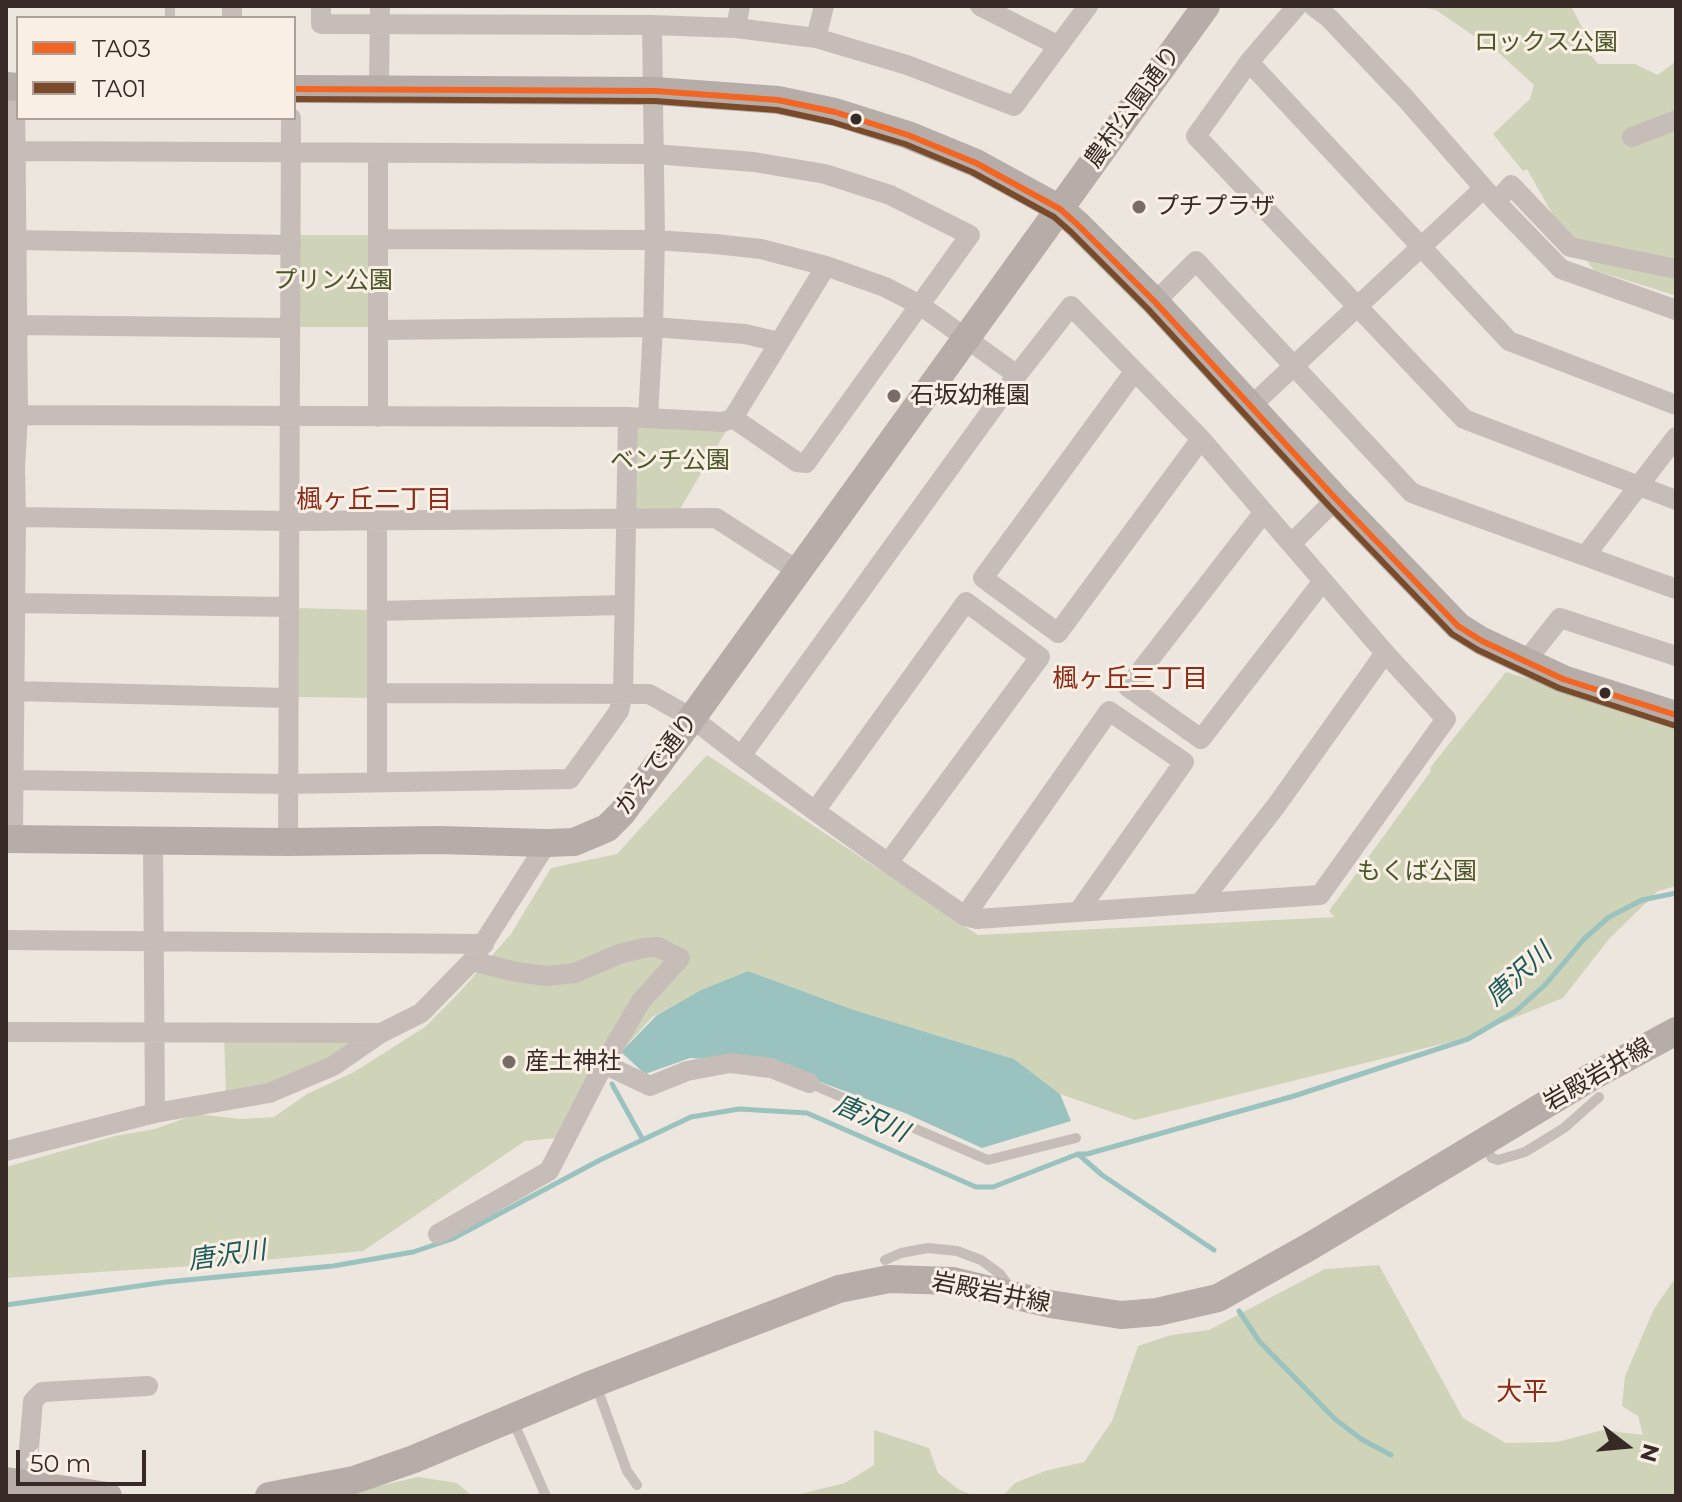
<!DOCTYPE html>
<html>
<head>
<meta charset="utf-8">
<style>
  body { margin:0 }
  #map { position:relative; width:1682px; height:1502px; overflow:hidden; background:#ede6df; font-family:Montserrat,sans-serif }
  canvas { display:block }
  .frame { position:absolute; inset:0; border:8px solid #372a26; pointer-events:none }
  .legend { position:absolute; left:16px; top:16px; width:280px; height:104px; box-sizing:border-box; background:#faefe5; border:2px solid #aca099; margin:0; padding:10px 14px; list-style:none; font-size:24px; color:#372a26 }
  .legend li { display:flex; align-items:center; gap:16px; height:40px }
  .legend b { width:40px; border:2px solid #aca099 }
  .north { position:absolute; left:1586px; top:1406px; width:80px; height:80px; -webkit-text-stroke:6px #faefe5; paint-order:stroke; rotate:106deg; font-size:22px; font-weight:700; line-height:32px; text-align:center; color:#372a26 }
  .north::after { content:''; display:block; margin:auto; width:28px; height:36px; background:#372a26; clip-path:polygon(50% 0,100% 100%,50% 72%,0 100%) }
  .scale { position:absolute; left:16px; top:1450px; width:130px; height:36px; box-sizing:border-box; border:4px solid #372a26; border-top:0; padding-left:10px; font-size:24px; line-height:28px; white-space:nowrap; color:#372a26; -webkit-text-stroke:6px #faefe5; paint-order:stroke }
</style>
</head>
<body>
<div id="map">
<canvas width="1682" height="1502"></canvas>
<div class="frame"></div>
<ul class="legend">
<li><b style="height:10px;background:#f26522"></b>TA03</li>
<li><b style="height:10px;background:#7a4b2a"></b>TA01</li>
</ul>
<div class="north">N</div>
<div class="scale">50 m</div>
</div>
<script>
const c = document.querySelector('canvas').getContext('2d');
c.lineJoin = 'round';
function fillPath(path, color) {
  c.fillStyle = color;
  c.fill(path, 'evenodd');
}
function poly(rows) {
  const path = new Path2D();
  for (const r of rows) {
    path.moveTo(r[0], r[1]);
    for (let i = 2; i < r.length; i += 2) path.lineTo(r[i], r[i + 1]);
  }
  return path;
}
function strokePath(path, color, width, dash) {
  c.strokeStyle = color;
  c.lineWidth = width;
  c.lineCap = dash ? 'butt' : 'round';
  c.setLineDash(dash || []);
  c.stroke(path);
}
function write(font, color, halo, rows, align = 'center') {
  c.font = font + ' Montserrat,"Noto Sans JP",sans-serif';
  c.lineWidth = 6;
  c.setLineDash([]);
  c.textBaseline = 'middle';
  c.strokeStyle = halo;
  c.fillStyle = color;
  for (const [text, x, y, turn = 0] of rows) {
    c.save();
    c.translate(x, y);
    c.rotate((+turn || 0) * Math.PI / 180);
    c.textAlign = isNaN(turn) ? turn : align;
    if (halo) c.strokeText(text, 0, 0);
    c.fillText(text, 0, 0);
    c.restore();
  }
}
fillPath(poly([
  [1416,6,1571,6,1587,37,1584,46,1598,64,1635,64,1658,75,1676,61,1676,300,1673,299,1674,295,1594,270,1554,217,1527,169,1523,171,1493,134,1530,99,1534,85,1499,53,1436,10],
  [296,235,371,235,371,327,296,327],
  [636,427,728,428,680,509,636,509],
  [297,608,371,610,371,698,296,697],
  [1506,672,1676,723,1676,886,1658,891,1609,939,1563,998,1462,1039,1135,1120,1060,1094,1014,1059,854,1010,748,971,701,990,652,1017,617,1056,556,1138,525,1141,363,1251,209,1265,6,1278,6,1167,115,1136,155,1129,197,1114,240,1119,274,1117,307,1094,354,1072,425,1027,458,994,511,934,551,868,617,854,707,755,978,935,1335,917,1329,911,1431,771,1430,768],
  [224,1036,358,1038,331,1063,268,1087,226,1095],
  [1379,1265,1463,1418,1506,1443,1557,1442,1603,1430,1643,1435,1638,1416,1622,1406,1625,1376,1654,1309,1676,1277,1676,1496,1003,1496,1015,1483,1045,1471,1084,1462,1112,1421,1138,1346,1171,1335,1209,1330,1325,1269],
  [874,1430,929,1448,938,1473,958,1489,974,1496,792,1496,845,1483,874,1465],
  [418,1477,457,1483,472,1496,336,1496]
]), '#cfd3b8');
fillPath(poly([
  [748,971,854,1010,1014,1059,1060,1094,1071,1121,982,1148,905,1113,768,1063,690,1058,645,1074,621,1052,657,1015,701,990]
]), '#9ac2be');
strokePath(poly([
  [612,1084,643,1140],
  [1078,1154,1102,1175,1214,1250],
  [6,1305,166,1282,333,1266,413,1252,452,1239,600,1160,691,1117,739,1109,807,1113,976,1187,993,1187,1078,1154,1087,1154,1294,1096,1468,1039,1516,1011,1545,985,1584,939,1609,917,1642,900,1676,893],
  [1239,1311,1259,1341,1335,1419,1361,1439,1391,1455]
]), '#9ac2be', 5);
strokePath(poly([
  [170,18,170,6],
  [809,1083,988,1160,1076,1138],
  [1484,1144,1492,1158,1498,1160,1525,1152,1564,1128,1599,1097],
  [885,1260,901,1253,928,1248,957,1251,981,1260,1000,1274,1011,1289],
  [596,1385,627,1471,637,1485],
  [513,1421,546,1496]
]), '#c6bdb8', 10);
strokePath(poly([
  [321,6,321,24,652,25,736,28,816,38,907,65,1014,106,1088,6],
  [980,6,1057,45],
  [1297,6,1249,62,1196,136,1464,419,1676,500],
  [1313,6,1329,18,1406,99,1496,202,1561,269,1676,310],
  [232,18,232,6],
  [736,28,740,6],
  [816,38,824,6],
  [1249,62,1509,341,1676,405],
  [379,89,380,6],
  [1632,137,1676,120],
  [16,151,654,154,754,162,825,174,890,195,970,235,806,463,797,462,733,418],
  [378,153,378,417],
  [1496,202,1511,185,1570,247,1676,269],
  [378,239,655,240,715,244,761,249,826,266],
  [16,240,291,245],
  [1155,302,1196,261,1412,493,1676,589],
  [17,325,290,328],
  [379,330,653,327,745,334,779,342],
  [1134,372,983,578,1058,633,1201,439],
  [1250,407,1483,189],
  [18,415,628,417,723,422,733,418,826,266,885,287,920,305,1017,375],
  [648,418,653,327,655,240,652,25],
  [1264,512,1128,687,1201,739,1323,581],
  [16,517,289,521,716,518,798,571],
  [377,520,377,782],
  [1291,544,1336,499],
  [1585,556,1676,437],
  [14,603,288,607],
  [377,611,624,605],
  [1526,661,1560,618,1676,656],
  [14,691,287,698],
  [377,693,649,694,692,718,741,756,815,811,888,863,965,916,977,919,1320,895,1446,719,1385,653,1201,439,1071,306,1017,375,741,756],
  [12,780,287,784,570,779,619,711,623,693,628,417],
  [815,811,966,602,1040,657,888,863],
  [13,839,16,517,15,467,18,415,15,87],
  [153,840,155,1113],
  [288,842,291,118],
  [1201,902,1276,806,1385,653],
  [965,916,1109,711,1184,762,1078,912],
  [6,940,484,944],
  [6,1032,381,1033],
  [604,1064,650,1086,687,1071,730,1063,771,1068,809,1083],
  [6,1151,155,1113,269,1093,333,1066,381,1033,421,1013,472,961,547,843],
  [438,1234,549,1171,604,1064,641,1001,680,958,658,947,643,948,619,954,575,973,547,976,516,972,472,961],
  [26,1484,33,1401,42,1392,148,1386]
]), '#c6bdb8', 20);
strokePath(poly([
  [6,86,18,87],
  [294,89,655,91,778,100,835,112,908,135,976,163,1060,209,1078,225,1155,302,1336,499,1458,626,1482,641,1563,679,1676,715],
  [6,839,288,842,439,840,547,843,574,842,607,828,622,813,692,718,1206,6],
  [6,1481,108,1496],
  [269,1496,354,1480,414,1459,595,1383,839,1289,889,1279,953,1281,1050,1304,1121,1315,1157,1312,1218,1298,1309,1247,1593,1076,1676,1031]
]), '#b7ada8', 28);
strokePath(poly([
  [294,89,655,91,778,100,835,112,908,135,976,163,1060,209,1078,225,1155,302,1336,499,1458,626,1482,641,1563,679,1676,715]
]), '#f26522', 6);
strokePath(poly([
  [294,99,655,101,777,110,832,122,905,144,972,172,1054,217,1071,232,1148,309,1329,506,1452,634,1478,650,1559,688,1673,725]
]), '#7a4b2a', 6);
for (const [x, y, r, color] of [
  [856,119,7,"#372a26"],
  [1139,207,8,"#776c67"],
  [894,396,8,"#776c67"],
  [1605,693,7,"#372a26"],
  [509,1062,8,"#776c67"]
]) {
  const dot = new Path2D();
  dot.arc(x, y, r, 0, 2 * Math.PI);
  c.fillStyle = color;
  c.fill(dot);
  strokePath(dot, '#faefe5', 3);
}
write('24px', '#495628', '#faefe5', [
  ["ロックス公園",1546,43],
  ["プリン公園",333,281],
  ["ベンチ公園",670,461],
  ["もくば公園",1417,872]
]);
write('24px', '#372a26', '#faefe5', [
  ["農村公園通り",1133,107,-54],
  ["かえで通り",657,764,-53],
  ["岩殿岩井線",1598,1075,-30],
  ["岩殿岩井線",991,1293,11]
]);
write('24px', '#372a26', '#faefe5', [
  ["プチプラザ",1155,207],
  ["石坂幼稚園",910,396],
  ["産土神社",525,1062]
], 'left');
write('26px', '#8b2d1a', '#faefe5', [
  ["楓ヶ丘二丁目",374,500],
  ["楓ヶ丘三丁目",1130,679],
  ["大平",1522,1392]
]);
write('italic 26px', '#195b5b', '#faefe5', [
  ["唐沢川",1519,975,-42],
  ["唐沢川",871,1119,24],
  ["唐沢川",227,1256,-8]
]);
</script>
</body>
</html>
